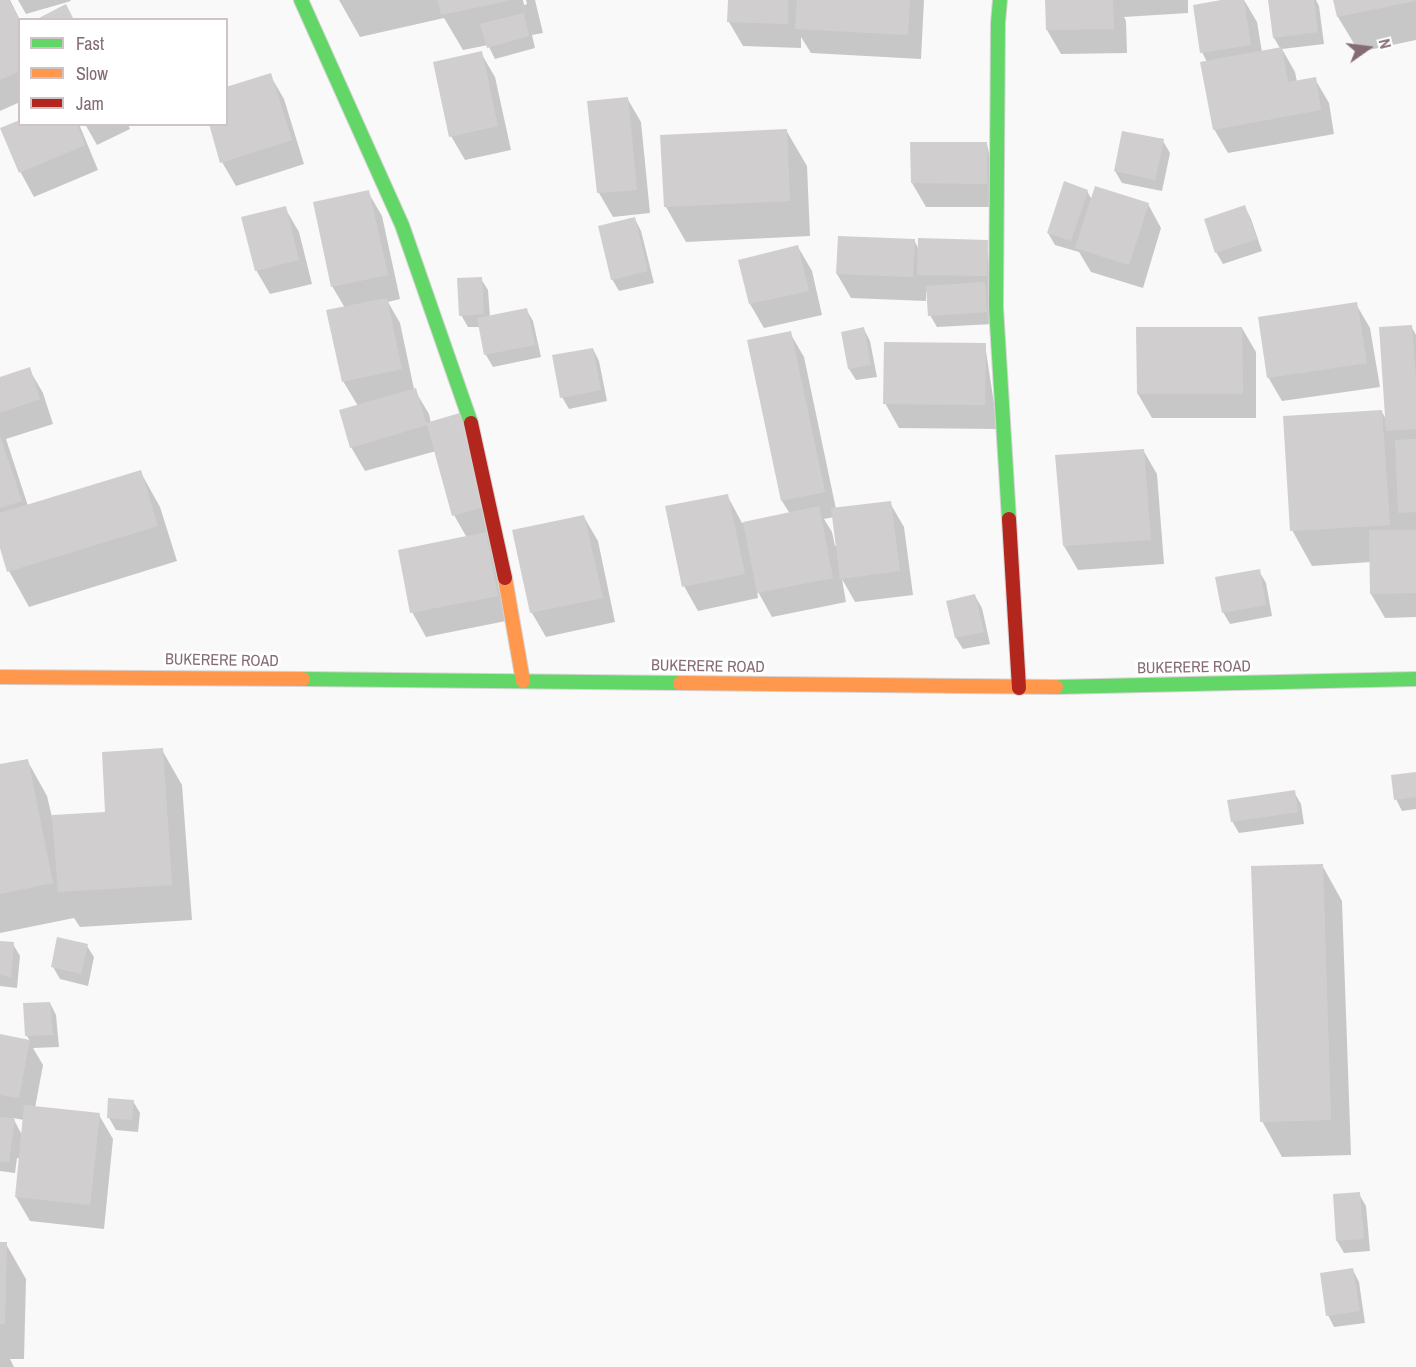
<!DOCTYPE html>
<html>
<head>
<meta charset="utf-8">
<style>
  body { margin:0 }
  #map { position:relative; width:1416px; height:1367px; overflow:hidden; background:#f9f9f9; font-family:"Archivo Narrow",sans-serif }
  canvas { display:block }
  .legend { position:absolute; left:18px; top:18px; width:210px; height:108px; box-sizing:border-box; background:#fff; border:2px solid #cec4c7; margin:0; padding:8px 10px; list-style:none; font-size:18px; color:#856c73 }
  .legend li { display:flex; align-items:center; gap:12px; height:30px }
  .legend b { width:30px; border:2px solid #cec4c7 }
  .north { position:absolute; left:1338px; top:18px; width:60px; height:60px; -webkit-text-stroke:4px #fff; paint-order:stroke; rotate:76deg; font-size:16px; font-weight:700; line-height:24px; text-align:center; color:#856c73 }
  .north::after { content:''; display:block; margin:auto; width:21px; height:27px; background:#856c73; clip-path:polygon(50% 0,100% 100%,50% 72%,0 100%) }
</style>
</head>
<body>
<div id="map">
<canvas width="1416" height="1367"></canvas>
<ul class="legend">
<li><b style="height:8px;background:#63d668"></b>Fast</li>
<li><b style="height:8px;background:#ff974d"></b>Slow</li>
<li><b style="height:8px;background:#b3261e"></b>Jam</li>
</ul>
<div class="north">N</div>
</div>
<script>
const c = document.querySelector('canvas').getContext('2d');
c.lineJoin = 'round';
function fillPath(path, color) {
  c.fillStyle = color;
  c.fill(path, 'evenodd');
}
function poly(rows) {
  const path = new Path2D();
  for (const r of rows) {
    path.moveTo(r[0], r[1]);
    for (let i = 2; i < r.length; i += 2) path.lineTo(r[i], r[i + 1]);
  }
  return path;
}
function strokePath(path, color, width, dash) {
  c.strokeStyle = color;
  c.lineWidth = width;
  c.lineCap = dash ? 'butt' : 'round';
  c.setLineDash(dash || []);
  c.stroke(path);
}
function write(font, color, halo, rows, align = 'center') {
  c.font = font + ' "Archivo Narrow",sans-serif';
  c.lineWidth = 6;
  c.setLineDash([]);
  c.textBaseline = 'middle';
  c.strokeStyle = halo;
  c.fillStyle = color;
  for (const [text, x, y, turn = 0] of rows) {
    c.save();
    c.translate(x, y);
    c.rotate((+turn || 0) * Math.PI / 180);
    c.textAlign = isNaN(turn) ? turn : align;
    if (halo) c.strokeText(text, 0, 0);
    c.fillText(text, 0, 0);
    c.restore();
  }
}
fillPath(poly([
  [0,0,10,0,20,20,20,102,0,111],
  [18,0,70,0,71,1,26,14],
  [339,0,523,0,524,5,527,4,526,0,535,0,543,33,532,35,535,48,495,59,488,45,463,50,444,18,360,37],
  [730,0,924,0,921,59,811,53,801,37,801,48,743,46,729,22],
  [1046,0,1188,0,1188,13,1124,17,1126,21,1127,53,1061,54,1047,30],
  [1231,0,1244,0,1257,22,1262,52,1280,48,1274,38,1269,0,1316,0,1319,6,1324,44,1282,49,1295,72,1297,82,1315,79,1329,103,1334,134,1228,153,1214,129,1207,62,1202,52],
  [1335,0,1416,0,1416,40,1359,52,1338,17],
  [481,53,495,77,511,150,465,160,451,136],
  [270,75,284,99,304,164,236,186,222,162,226,124],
  [627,98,641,122,650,213,613,217,599,193],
  [20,124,79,124,98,170,34,197,21,173,2,129],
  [85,124,128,124,130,129,97,145],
  [786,130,807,166,810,236,686,242,666,207,662,136],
  [1163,141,1170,153,1162,191,1122,183,1115,171],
  [987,144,1000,207,926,207,912,183],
  [1087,191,1092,200,1148,204,1161,228,1143,288,1091,272,1079,252,1055,245,1048,233],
  [368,192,382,216,400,299,388,302,400,323,414,389,429,414,431,423,463,414,511,620,426,637,412,612,467,538,454,515,436,451,365,471,351,447,358,406,343,381,345,308,332,286],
  [1245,207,1251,219,1262,251,1223,264,1216,252],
  [285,208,299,232,312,284,270,294,256,270],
  [635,219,641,231,654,283,619,291,612,279],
  [914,240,919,250,987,241,993,324,937,327,930,315,928,292,926,292,926,301,851,298,837,274],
  [798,247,812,271,822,315,764,328,750,304],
  [481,279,488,290,490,317,526,309,533,321,541,357,493,367,486,355,480,327,468,327,461,315],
  [1356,304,1370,328,1380,387,1282,401,1268,377],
  [1411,326,1416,335,1416,617,1385,618,1371,594,1371,562,1312,566,1292,530,1382,412,1387,421],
  [1242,328,1256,352,1256,418,1152,418,1138,394],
  [864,329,870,341,877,377,856,380,849,369],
  [790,333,804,357,836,509,890,503,904,527,913,595,855,602,842,579,846,602,772,617,757,590,758,598,698,611,684,586,727,495,742,523,790,514,782,501],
  [834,517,837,545,835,546,832,532,824,519],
  [985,345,998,429,899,428,885,403],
  [593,349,599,361,607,401,569,409,562,397],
  [29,369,43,393,53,424,6,439,28,506,140,471,160,507,177,561,29,607,9,571,0,543,0,379],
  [1143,450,1157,474,1164,564,1078,570,1064,546],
  [584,517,598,541,615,622,546,637,532,613,514,532],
  [1259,571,1266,583,1272,616,1230,624,1223,612],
  [975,596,982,608,990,644,963,649,956,638],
  [162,750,182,785,192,920,80,927,74,918,0,933,0,766,27,760,47,796,52,817,107,814],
  [1416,774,1416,809,1402,811,1396,799],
  [1294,792,1301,804,1304,824,1239,833,1232,821],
  [1322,865,1342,901,1351,1155,1282,1157,1262,1121],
  [0,942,13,944,20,956,17,988,0,986],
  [87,946,94,957,88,986,60,979,53,967],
  [50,1003,56,1015,59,1047,33,1048,43,1065,35,1108,99,1115,113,1139,104,1229,30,1221,16,1197,20,1159,17,1158,15,1173,0,1171,0,1036,30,1041,27,1036,25,1004],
  [13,1118,24,1120,22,1135],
  [133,1101,140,1113,138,1132,116,1130,109,1118],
  [1359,1194,1366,1206,1370,1251,1344,1253,1337,1241,1334,1196],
  [0,1244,6,1244,26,1279,24,1359,10,1359,14,1367,0,1367],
  [1353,1270,1359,1282,1365,1323,1334,1327,1328,1315]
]), '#0003');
fillPath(poly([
  [0,0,9,0,20,22,20,71,0,80],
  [438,0,507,0,507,1,441,15],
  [728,0,788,0,788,24,727,22],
  [797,0,910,0,908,35,795,29],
  [1045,0,1113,0,1114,29,1046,30],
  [1221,0,1244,0,1251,45,1200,53,1193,5],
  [1268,0,1314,0,1318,32,1273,38],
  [1333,0,1415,0,1415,1,1337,17],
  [66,4,74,20,35,20],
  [524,13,529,36,487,48,480,24],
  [1282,47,1288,82,1316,77,1321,110,1213,130,1200,62],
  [482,51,498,126,449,137,433,62],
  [271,73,292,140,220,163,209,124,226,124,226,87],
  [628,97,637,190,597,193,587,101],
  [20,120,20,124,77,124,85,145,19,173,0,128],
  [787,129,790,201,664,207,660,135],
  [1122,131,1164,139,1155,180,1114,171],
  [910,142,987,142,987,184,911,183],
  [1064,181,1088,190,1071,241,1047,233],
  [1095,186,1149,203,1129,265,1075,248],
  [369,190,388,275,331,287,313,202],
  [1245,205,1257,239,1215,253,1204,219],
  [286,206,299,260,255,271,241,217],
  [635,217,648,271,611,280,598,226],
  [838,236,915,239,913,277,836,274],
  [918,238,988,240,987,276,917,275],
  [798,245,809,291,749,304,738,260],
  [482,277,484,314,459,316,457,278],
  [985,282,987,312,928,316,926,286],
  [387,298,402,369,342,382,326,310],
  [1357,302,1367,363,1267,378,1258,317],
  [527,308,535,345,484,355,477,318],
  [1412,325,1416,382,1416,429,1386,431,1379,327],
  [864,327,871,365,848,369,841,332],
  [1136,327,1242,327,1243,394,1137,394],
  [791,331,825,492,781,501,747,340],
  [884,342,986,343,985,405,883,404],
  [593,348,601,390,560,398,552,355],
  [30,367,40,399,0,413,0,377],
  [416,388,426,423,463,412,488,506,452,516,427,425,350,448,339,410],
  [1382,410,1390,525,1290,531,1283,416],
  [0,436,22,501,0,508],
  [1416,439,1416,512,1398,513,1395,440],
  [1144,449,1151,540,1063,546,1055,455],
  [141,470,158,526,7,572,0,548,0,513],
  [728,494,745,574,682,587,665,506],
  [891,501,900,571,840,579,831,508],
  [819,506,833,578,757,593,743,522],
  [584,515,603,598,530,613,512,530],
  [1369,530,1416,530,1416,593,1370,594],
  [486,532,498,596,410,613,398,550],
  [1260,569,1266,605,1222,613,1215,577],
  [975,594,984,632,955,638,946,601],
  [163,748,172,885,58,892,52,815,105,812,102,752],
  [28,759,53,883,0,894,0,764],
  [1416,772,1416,797,1394,800,1391,775],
  [1295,790,1298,812,1231,822,1227,800],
  [1323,864,1331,1120,1260,1122,1251,866],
  [57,937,88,944,81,974,51,967],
  [0,941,14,942,11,977,0,975],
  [50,1002,53,1035,25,1036,23,1003],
  [0,1034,30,1040,19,1098,0,1095],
  [108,1098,134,1100,132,1120,107,1118],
  [24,1105,100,1113,90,1205,15,1197],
  [0,1117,15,1119,9,1162,0,1161],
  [1360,1192,1364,1239,1336,1241,1333,1194],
  [0,1242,7,1242,5,1324,0,1324],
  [1353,1268,1360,1311,1326,1316,1320,1273]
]), '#d1cecf');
const fast = poly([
  [301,0,402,225,471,423],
  [1000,0,998,23,996,307,1009,519],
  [303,679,680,683],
  [1056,687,1416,679]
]);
const slow = poly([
  [505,578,523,681],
  [0,677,303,679],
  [680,683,1056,687]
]);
const jam = poly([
  [471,423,505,578],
  [1009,519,1019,688]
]);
strokePath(fast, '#d6d4d4', 16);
strokePath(slow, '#d6d4d4', 16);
strokePath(jam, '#d6d4d4', 16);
strokePath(fast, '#63d668', 14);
strokePath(slow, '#ff974d', 14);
strokePath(jam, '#b3261e', 14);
write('16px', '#856c73', '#fff', [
  ["BUKERERE ROAD",222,661,1],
  ["BUKERERE ROAD",708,667,1],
  ["BUKERERE ROAD",1194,668,-1]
]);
</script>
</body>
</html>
